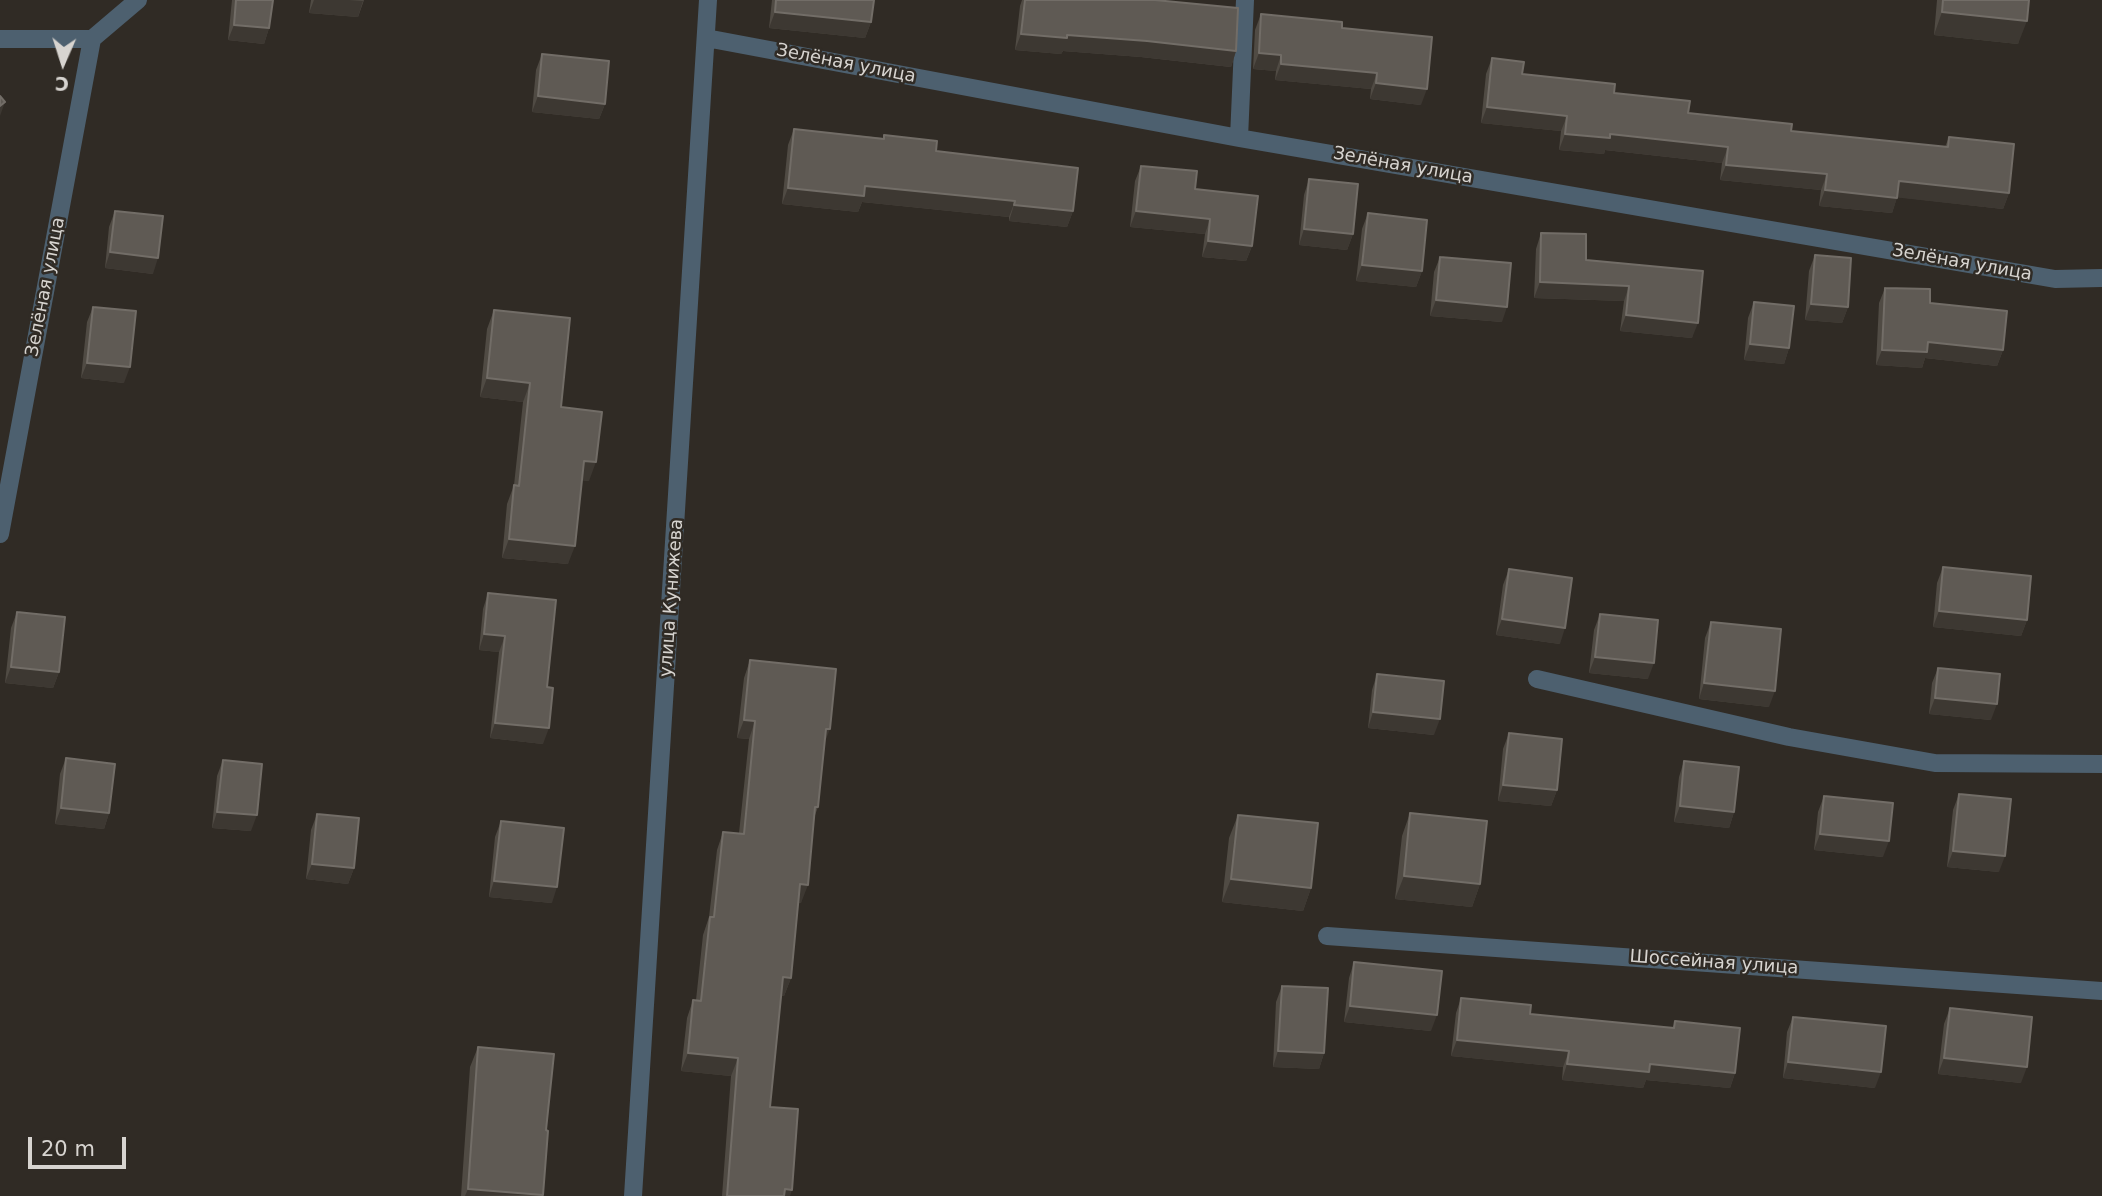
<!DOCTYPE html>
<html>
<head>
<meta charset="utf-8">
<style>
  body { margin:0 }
  #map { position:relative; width:2102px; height:1196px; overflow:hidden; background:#302b25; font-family:"DejaVu Sans",sans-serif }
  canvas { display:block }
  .north { position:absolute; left:28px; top:28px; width:70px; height:70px; -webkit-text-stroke:5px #302b25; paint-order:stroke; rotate:183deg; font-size:19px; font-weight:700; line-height:28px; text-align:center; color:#d7d4d0 }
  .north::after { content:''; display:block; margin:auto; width:24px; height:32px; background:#d7d4d0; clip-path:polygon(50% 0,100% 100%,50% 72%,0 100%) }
  .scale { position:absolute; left:28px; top:1137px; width:98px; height:32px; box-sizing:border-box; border:4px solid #d7d4d0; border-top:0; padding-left:9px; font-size:21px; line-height:24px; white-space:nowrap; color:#d7d4d0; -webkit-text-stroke:5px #302b25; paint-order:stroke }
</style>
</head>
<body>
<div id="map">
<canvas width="2102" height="1196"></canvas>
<div class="north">С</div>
<div class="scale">20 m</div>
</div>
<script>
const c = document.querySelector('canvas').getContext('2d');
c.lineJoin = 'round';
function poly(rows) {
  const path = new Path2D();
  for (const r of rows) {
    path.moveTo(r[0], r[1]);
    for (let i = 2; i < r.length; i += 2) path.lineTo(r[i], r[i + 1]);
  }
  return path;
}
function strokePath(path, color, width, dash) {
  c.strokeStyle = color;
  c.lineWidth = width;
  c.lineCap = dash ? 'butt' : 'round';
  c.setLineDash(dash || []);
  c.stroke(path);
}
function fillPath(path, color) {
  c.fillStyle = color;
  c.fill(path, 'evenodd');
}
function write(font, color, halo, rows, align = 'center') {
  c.font = font + ' "DejaVu Sans",sans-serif';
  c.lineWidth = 5;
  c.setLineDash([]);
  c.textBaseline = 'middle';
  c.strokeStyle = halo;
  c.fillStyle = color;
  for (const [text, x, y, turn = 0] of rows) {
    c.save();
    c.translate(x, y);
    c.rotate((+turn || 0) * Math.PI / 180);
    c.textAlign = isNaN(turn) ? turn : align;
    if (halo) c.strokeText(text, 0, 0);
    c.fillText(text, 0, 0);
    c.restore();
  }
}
strokePath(poly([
  [706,38,1239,138,2055,279,2102,278],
  [0,39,92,39],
  [1239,138,1245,0],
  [0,534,92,39,138,0],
  [1537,679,1789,737,1935,763,2102,764],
  [1327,936,2102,991],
  [633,1196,708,0]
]), '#4d606f', 18);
fillPath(poly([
  [232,0,273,0,269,28,264,44,228,40],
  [311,0,364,0,358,17,309,13],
  [772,0,874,0,871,22,865,38,769,28],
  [1022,0,1155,0,1236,51,1231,67,1141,57,1063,51,1061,54,1015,50,1020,6],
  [1937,0,2029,0,2018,44,1934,35],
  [1261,14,1342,28,1421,105,1370,99,1371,89,1275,80,1276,71,1253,69,1255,30],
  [542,54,605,104,599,119,532,112,536,70],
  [1492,58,1522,74,1614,93,1688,113,1791,131,1945,147,1949,137,2009,193,2003,209,1897,197,1892,213,1819,206,1821,190,1720,180,1722,163,1605,150,1604,154,1559,150,1561,131,1481,123,1486,74],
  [794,129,883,138,884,135,936,151,1073,211,1067,227,1009,221,1009,217,862,202,858,212,782,204,788,145],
  [1141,166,1195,189,1252,246,1246,261,1202,257,1205,234,1130,227,1135,181],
  [1309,179,1353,234,1347,250,1299,245,1304,195],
  [115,211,153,274,105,268,109,227],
  [1368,213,1422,271,1416,287,1356,281,1362,229],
  [1541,233,1586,260,1703,271,1692,338,1620,331,1624,301,1534,298,1536,249],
  [1815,255,1848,307,1842,323,1805,320,1809,271],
  [1440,257,1502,322,1430,316,1434,272],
  [1885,288,1930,303,2003,350,1997,366,1925,358,1922,368,1876,365,1879,303],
  [1754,302,1789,348,1784,364,1744,360,1748,318],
  [93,307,124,383,81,378,87,322],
  [494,310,561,407,589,481,582,480,568,564,502,558,507,504,514,485,523,402,480,397,487,329],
  [1943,567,2027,620,2021,636,1933,627,1937,583],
  [1509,569,1560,644,1496,635,1503,585],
  [488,593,547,687,543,744,490,738,499,652,479,650,483,609],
  [17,612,59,672,53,688,5,683,11,628],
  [1600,614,1648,679,1589,673,1594,630],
  [1711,622,1769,707,1699,699,1705,638],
  [750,660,825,743,818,807,814,818,801,903,798,903,791,978,784,996,781,996,770,1107,790,1196,722,1196,731,1076,681,1071,687,1018,693,1000,696,1000,703,935,709,917,717,850,723,832,739,833,749,739,737,738,744,678],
  [1938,668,1991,720,1929,714,1932,683],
  [1377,674,1434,735,1368,728,1372,690],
  [1509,733,1557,790,1551,806,1498,801,1503,749],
  [66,758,109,813,104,829,55,824,60,774],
  [223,760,251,831,212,828,217,776],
  [1684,761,1734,812,1729,828,1674,822,1679,777],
  [1959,794,1999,872,1947,867,1953,810],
  [1824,796,1883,857,1814,850,1818,812],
  [1410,813,1480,884,1472,907,1395,899,1402,836],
  [317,814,354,868,348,884,306,879,311,830],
  [1238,815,1311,888,1303,911,1222,902,1229,838],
  [501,821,552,903,489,897,495,837],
  [1354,962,1431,1031,1344,1022,1349,978],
  [1282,986,1324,1053,1319,1069,1273,1067,1276,1002],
  [1461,998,1530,1014,1673,1028,1675,1021,1735,1073,1730,1088,1646,1080,1643,1088,1562,1080,1563,1067,1451,1056,1456,1013],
  [1950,1008,2021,1083,1938,1074,1944,1024],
  [1793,1017,1875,1088,1783,1078,1787,1032],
  [478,1047,546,1130,543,1196,461,1196,470,1067]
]), '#504b44');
fillPath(poly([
  [314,0,349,0,363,1,358,17,309,13],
  [775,12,871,22,865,38,769,28],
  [1942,12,2027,21,2018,44,1934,35],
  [234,25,269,28,264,44,228,40],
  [1021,34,1067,35,1147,41,1236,51,1231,67,1141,57,1063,51,1061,54,1015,50],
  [1259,53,1281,55,1276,71,1253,69],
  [1281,64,1377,73,1371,89,1275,80],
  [1376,83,1427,89,1421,105,1370,99],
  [538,96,605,104,599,119,532,112],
  [5,102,0,116,0,106],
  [1487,107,1567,116,1561,131,1481,123],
  [1565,134,1610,134,1728,147,1722,163,1605,150,1604,154,1559,150],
  [1726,165,1827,174,1821,190,1720,180],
  [1899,181,2009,193,2003,209,1893,197],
  [865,186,1015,201,1009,217,862,202,858,212,782,204,788,188],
  [1825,190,1897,198,1892,213,1819,206],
  [1014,205,1073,211,1067,227,1009,221],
  [1136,211,1210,219,1205,234,1130,227],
  [1304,229,1353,234,1347,250,1299,245],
  [1208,241,1252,246,1246,261,1202,257],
  [110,252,158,258,153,274,105,268],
  [1362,265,1422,271,1416,287,1356,281],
  [1540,282,1629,286,1624,301,1534,298],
  [1436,300,1507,307,1502,322,1430,316],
  [1811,304,1848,307,1842,323,1805,320],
  [1626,315,1698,323,1692,338,1620,331],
  [1928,342,2003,350,1997,366,1925,358,1922,368,1876,365,1882,350],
  [1750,344,1789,348,1784,364,1744,360],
  [87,363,130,367,124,383,81,378],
  [487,378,530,383,523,402,480,397],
  [584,461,596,462,589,481,577,480],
  [509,539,575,546,568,564,502,558],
  [1939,611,2027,620,2021,636,1933,627],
  [1502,619,1565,628,1560,644,1496,635],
  [484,634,505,636,499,652,479,650],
  [1595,657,1654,663,1648,679,1589,673],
  [11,667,59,672,53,688,5,683],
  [1704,683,1775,691,1769,707,1699,699],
  [1935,698,1997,704,1991,720,1929,714],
  [1373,712,1440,719,1434,735,1368,728],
  [744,720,755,721,749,739,737,738],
  [495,723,549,728,543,744,490,738],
  [826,729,830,729,823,747],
  [1503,785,1557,790,1551,806,1498,801],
  [1680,806,1734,812,1729,828,1674,822],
  [61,808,109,813,104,829,55,824],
  [217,812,257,815,251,831,212,828],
  [1820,834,1889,841,1883,857,1814,850],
  [1953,851,2005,856,1999,872,1947,867],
  [312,864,354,868,348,884,306,879],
  [1404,876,1480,884,1472,907,1395,899],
  [1231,879,1311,888,1303,911,1222,902],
  [494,881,557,887,552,903,489,897],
  [800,884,808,885,801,903,793,902],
  [783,977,791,978,784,996,776,995],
  [1350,1006,1437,1015,1431,1031,1344,1022],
  [1457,1040,1569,1051,1563,1067,1451,1056],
  [1278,1051,1324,1053,1319,1069,1273,1067],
  [688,1053,738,1058,731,1076,681,1071],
  [1944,1058,2027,1067,2021,1083,1938,1074],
  [1788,1062,1881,1072,1875,1088,1783,1078],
  [1567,1064,1650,1064,1735,1073,1730,1088,1646,1080,1643,1088,1562,1080],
  [468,1189,543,1195,465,1196],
  [785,1189,792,1190,790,1196,783,1196]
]), '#3d3832');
const building = poly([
  [236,0,273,0,269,28,234,25,236,0],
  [776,0,874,0,871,22,775,12,776,0],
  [1025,0,1155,0,1238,8,1236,51,1147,41,1067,35,1067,38,1021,34,1025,0],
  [1943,0,2029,0,2027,21,1942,12,1943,0],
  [1261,14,1342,22,1342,28,1432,37,1427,89,1376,83,1377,73,1281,64,1281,55,1259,53,1261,14],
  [542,54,609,61,605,104,538,96,542,54],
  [1492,58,1524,62,1522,74,1615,84,1614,93,1690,101,1688,113,1792,124,1791,131,1948,147,1949,137,2014,144,2009,193,1899,181,1897,198,1825,190,1827,174,1726,165,1728,147,1610,134,1610,138,1565,134,1567,116,1487,107,1492,58],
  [0,96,5,102,0,106,0,96],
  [794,129,884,139,884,135,937,141,936,151,1078,168,1073,211,1014,205,1015,201,865,186,864,196,788,188,794,129],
  [1141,166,1197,171,1195,189,1258,196,1252,246,1208,241,1210,219,1136,211,1141,166],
  [1309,179,1358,184,1353,234,1304,229,1309,179],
  [115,211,163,216,158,258,110,252,115,211],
  [1368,213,1427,220,1422,271,1362,265,1368,213],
  [1541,233,1586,234,1586,260,1703,271,1698,323,1626,315,1629,286,1540,282,1541,233],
  [1815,255,1851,258,1848,307,1811,304,1815,255],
  [1440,257,1511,263,1507,307,1436,300,1440,257],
  [1885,288,1930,289,1930,303,2007,311,2003,350,1928,342,1927,352,1882,350,1885,288],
  [1754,302,1794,306,1789,348,1750,344,1754,302],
  [93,307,136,311,130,367,87,363,93,307],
  [494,310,570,318,561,407,602,412,596,462,584,461,575,546,509,539,514,485,519,486,530,383,487,378,494,310],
  [1943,567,2031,576,2027,620,1939,611,1943,567],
  [1509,569,1572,578,1565,628,1502,619,1509,569],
  [488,593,556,600,547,687,553,688,549,728,495,723,505,636,484,634,488,593],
  [17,612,65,617,59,672,11,667,17,612],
  [1600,614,1658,620,1654,663,1595,657,1600,614],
  [1711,622,1781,629,1775,691,1704,683,1711,622],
  [750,660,836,669,830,729,826,729,818,807,815,807,808,885,800,884,791,978,783,977,770,1107,798,1109,792,1190,785,1189,784,1196,727,1196,738,1058,688,1053,693,1000,701,1001,710,917,714,917,723,832,744,834,755,721,744,720,750,660],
  [1938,668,2000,674,1997,704,1935,698,1938,668],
  [1377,674,1444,681,1440,719,1373,712,1377,674],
  [1509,733,1562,739,1557,790,1503,785,1509,733],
  [66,758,115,764,109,813,61,808,66,758],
  [223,760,262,764,257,815,217,812,223,760],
  [1684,761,1739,767,1734,812,1680,806,1684,761],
  [1959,794,2011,799,2005,856,1953,851,1959,794],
  [1824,796,1893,803,1889,841,1820,834,1824,796],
  [1410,813,1487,821,1480,884,1404,876,1410,813],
  [317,814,359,818,354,868,312,864,317,814],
  [1238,815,1318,823,1311,888,1231,879,1238,815],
  [501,821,564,828,557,887,494,881,501,821],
  [1354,962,1442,971,1437,1015,1350,1006,1354,962],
  [1282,986,1328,988,1324,1053,1278,1051,1282,986],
  [1461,998,1531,1005,1530,1014,1674,1028,1675,1021,1740,1028,1735,1073,1650,1064,1649,1072,1567,1064,1569,1051,1457,1040,1461,998],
  [1950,1008,2032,1017,2027,1067,1944,1058,1950,1008],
  [1793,1017,1886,1026,1881,1072,1788,1062,1793,1017],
  [478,1047,554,1054,546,1130,548,1131,543,1195,468,1189,478,1047]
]);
fillPath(building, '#5f5a54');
strokePath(building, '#726d67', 2);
write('18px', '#d7d4d0', '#302b25', [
  ["Зелёная улица",846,64,11],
  ["Зелёная улица",1403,166,10],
  ["Зелёная улица",1962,263,10],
  ["Зелёная улица",46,287,-79],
  ["улица Кунижева",672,598,-86],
  ["Шоссейная улица",1714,963,4]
]);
</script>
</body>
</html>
